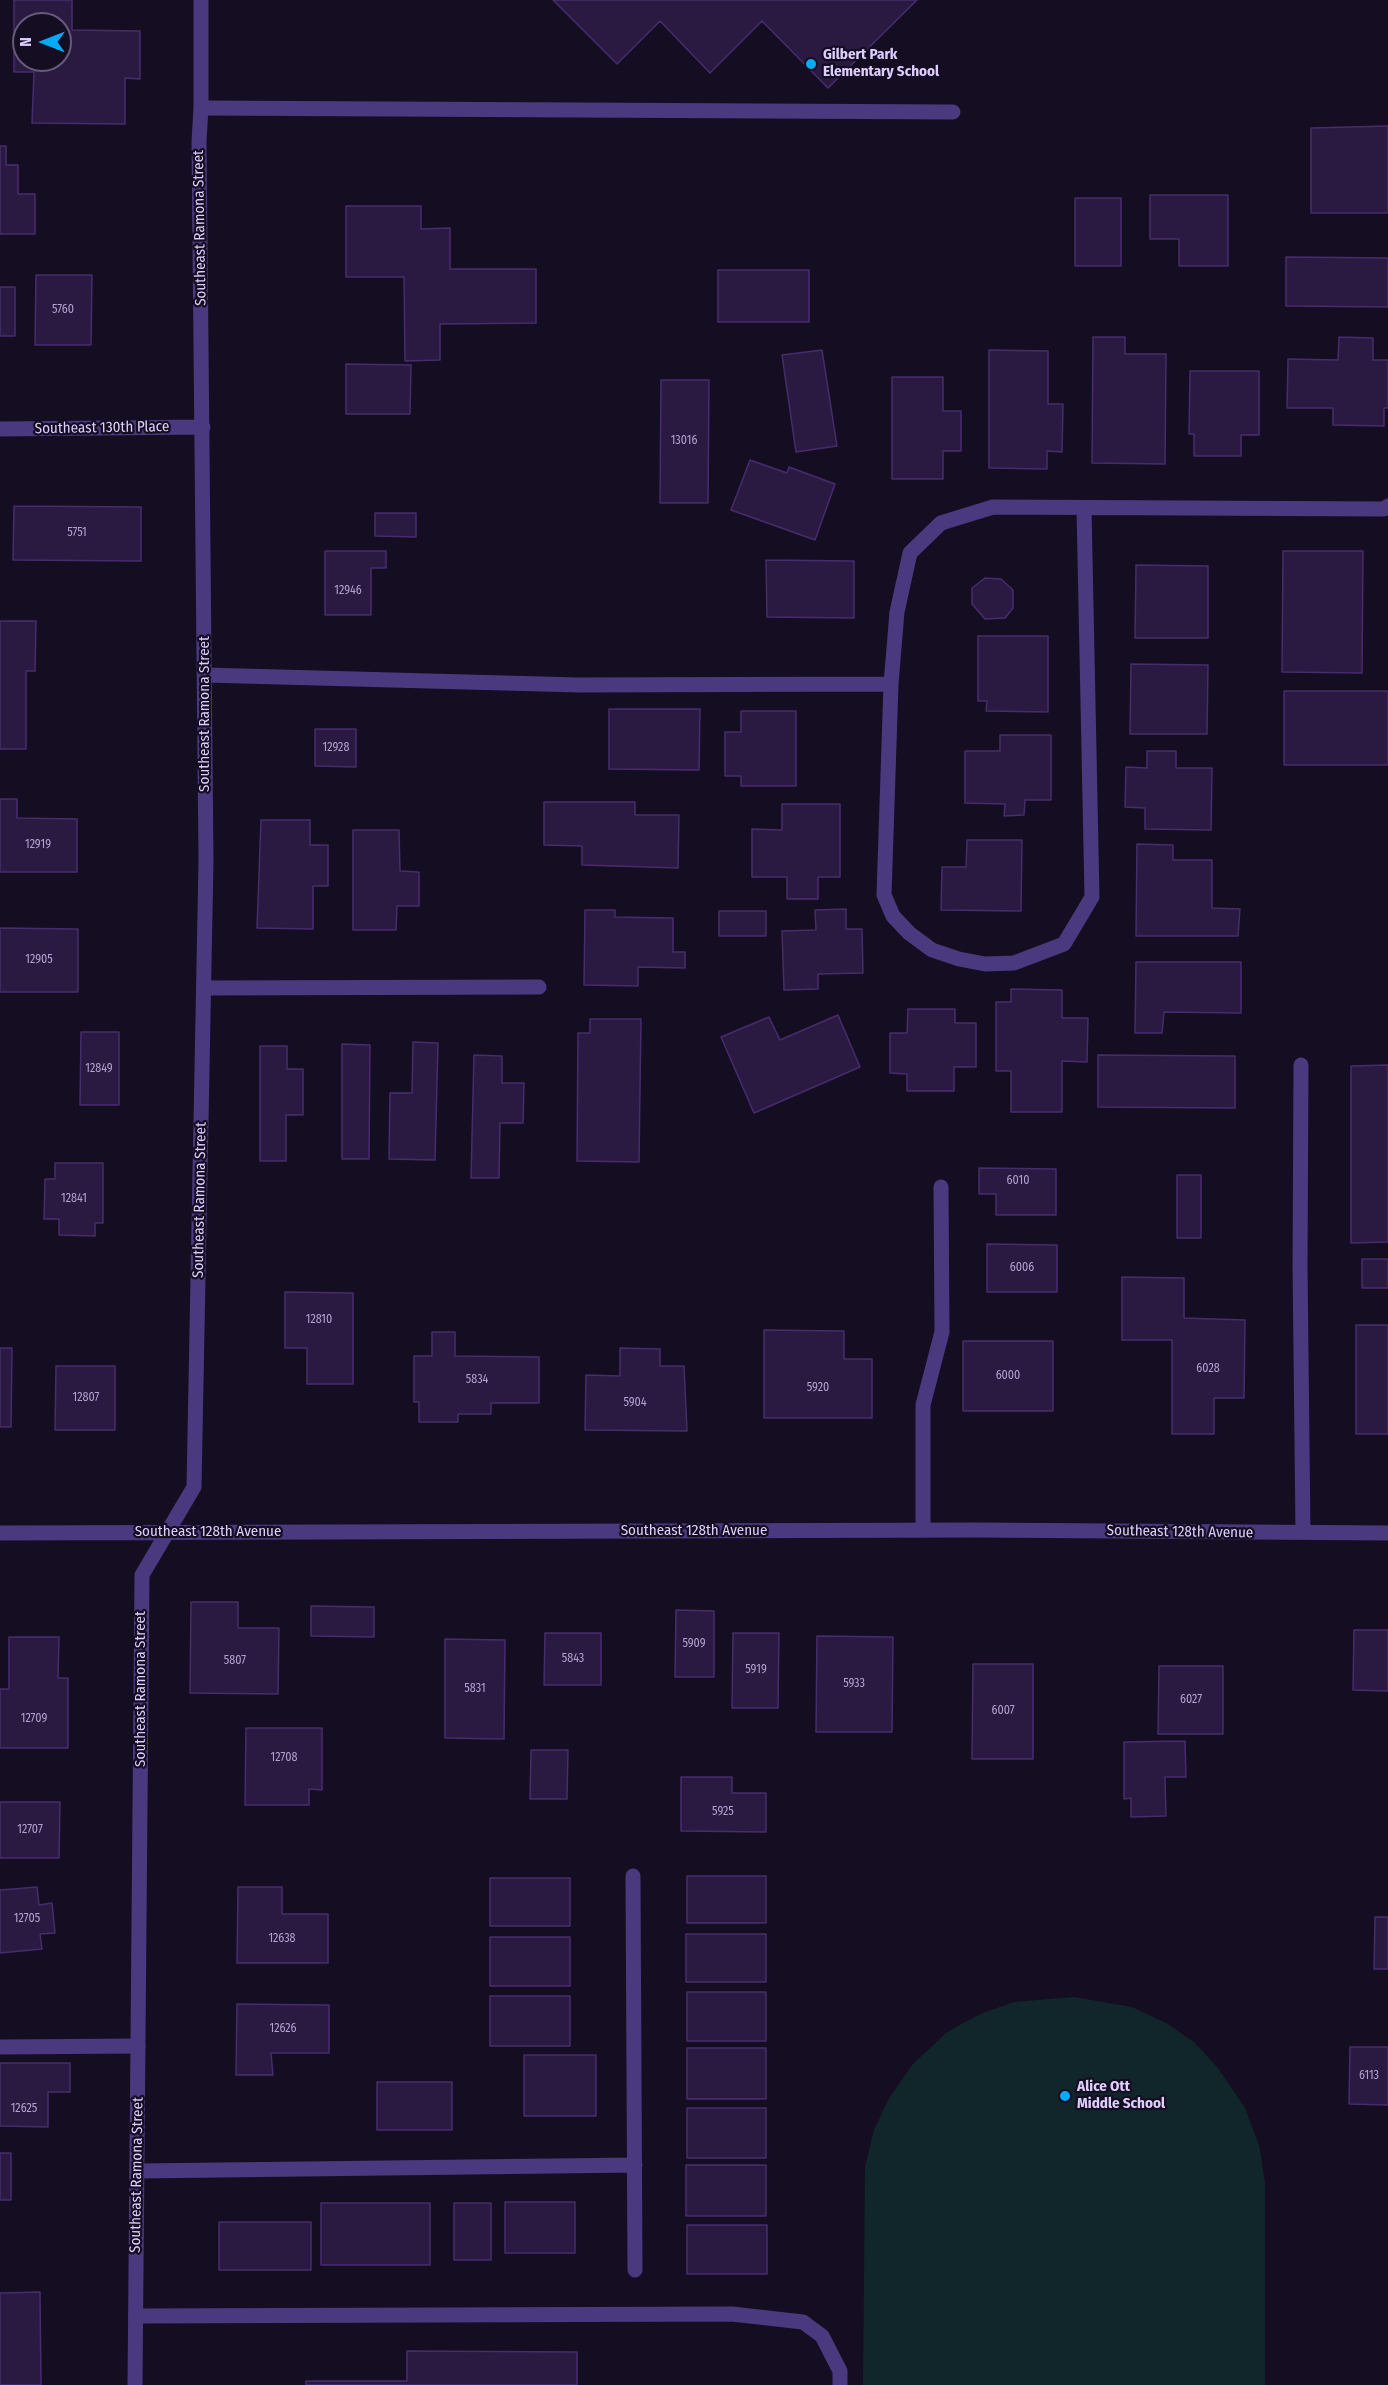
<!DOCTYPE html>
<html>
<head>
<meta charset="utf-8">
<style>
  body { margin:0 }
  #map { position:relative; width:1388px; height:2385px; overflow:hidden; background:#150d21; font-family:"Fira Sans Condensed",sans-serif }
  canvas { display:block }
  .north { position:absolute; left:12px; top:12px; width:60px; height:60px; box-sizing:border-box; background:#150d21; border:2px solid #655a79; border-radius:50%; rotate:270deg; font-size:16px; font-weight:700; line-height:24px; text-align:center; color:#decefe }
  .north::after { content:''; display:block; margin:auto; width:21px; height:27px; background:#04aaf5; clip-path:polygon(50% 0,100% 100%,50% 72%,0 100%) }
</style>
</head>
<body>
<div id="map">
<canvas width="1388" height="2385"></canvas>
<div class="north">N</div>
</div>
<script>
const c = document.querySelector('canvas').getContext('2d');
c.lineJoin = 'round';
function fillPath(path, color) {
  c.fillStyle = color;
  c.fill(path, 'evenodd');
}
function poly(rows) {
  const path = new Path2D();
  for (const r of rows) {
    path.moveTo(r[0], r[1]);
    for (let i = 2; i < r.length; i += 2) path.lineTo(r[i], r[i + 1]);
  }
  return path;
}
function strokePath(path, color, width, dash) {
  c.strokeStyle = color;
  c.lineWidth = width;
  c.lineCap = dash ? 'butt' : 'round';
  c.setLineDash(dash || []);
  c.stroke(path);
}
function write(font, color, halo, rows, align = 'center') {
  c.font = font + ' "Fira Sans Condensed",sans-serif';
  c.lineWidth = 4.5;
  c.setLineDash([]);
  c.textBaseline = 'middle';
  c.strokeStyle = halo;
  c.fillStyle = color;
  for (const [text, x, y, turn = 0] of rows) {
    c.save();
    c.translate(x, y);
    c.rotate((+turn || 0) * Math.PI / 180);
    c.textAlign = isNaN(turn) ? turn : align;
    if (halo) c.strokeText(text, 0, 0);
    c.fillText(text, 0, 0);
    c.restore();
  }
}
fillPath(poly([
  [1074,1997,1132,2007,1168,2024,1195,2043,1218,2068,1245,2108,1259,2145,1265,2182,1265,2385,863,2385,865,2167,874,2130,888,2100,912,2065,946,2033,963,2023,983,2013,1014,2002]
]), '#11262b');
const building = poly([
  [14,0,72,0,72,30,140,31,140,79,125,78,125,124,32,123,34,72,14,72,14,0],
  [24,24,60,24,60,60,24,60,24,24],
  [553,0,917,0,828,88,762,21,710,73,660,21,617,64,553,0],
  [1388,126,1388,213,1311,213,1311,128,1388,126],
  [0,146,6,146,6,165,18,165,18,194,35,194,35,234,0,234,0,146],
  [1150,195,1228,195,1228,266,1179,266,1179,239,1150,239,1150,195],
  [1075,198,1121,198,1121,266,1075,266,1075,198],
  [346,206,421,206,421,229,450,228,450,269,536,269,536,323,440,324,440,360,405,361,404,277,346,277,346,206],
  [1286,257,1388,258,1388,307,1286,306,1286,257],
  [718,270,809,270,809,322,718,322,718,270],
  [36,275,92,275,91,345,35,345,36,275],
  [0,287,15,287,15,336,0,336,0,287],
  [1093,337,1125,337,1125,354,1166,354,1165,464,1092,463,1093,337],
  [1339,337,1373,338,1373,360,1388,360,1388,408,1384,408,1384,426,1333,425,1333,408,1287,408,1288,359,1338,360,1339,337],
  [822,350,837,446,796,452,782,355,822,350],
  [989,350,1048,351,1048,404,1063,404,1062,452,1047,451,1047,469,989,468,989,350],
  [346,364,411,365,410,414,346,414,346,364],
  [1190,371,1259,371,1259,435,1241,435,1241,456,1194,456,1194,434,1189,434,1190,371],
  [892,377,943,377,943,411,961,411,961,451,943,451,943,479,892,479,892,377],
  [661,380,709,380,708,503,660,503,661,380],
  [750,460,787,473,789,467,835,484,815,540,731,510,750,460],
  [14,506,141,507,141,561,13,560,14,506],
  [375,513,416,513,416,537,375,536,375,513],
  [325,551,386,551,386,568,371,568,371,615,325,615,325,551],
  [1283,551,1363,551,1362,673,1282,672,1283,551],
  [766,560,854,561,854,618,767,617,766,560],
  [1136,565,1208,566,1208,638,1135,638,1136,565],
  [985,578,1001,579,1013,590,1013,608,1005,618,985,619,972,604,972,588,985,578],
  [0,621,36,621,35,671,26,671,26,749,0,749,0,621],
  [978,636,1048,636,1048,712,986,711,987,701,978,701,978,636],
  [1131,664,1208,665,1207,734,1130,734,1131,664],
  [1284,691,1388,691,1388,765,1284,765,1284,691],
  [609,709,700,709,699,770,609,769,609,709],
  [741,711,796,711,796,786,741,786,741,776,725,776,725,732,741,732,741,711],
  [315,729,356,729,356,767,315,766,315,729],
  [1000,735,1051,735,1051,800,1025,800,1024,815,1004,816,1005,804,965,803,965,751,1000,751,1000,735],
  [1147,751,1176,751,1176,768,1212,768,1211,830,1145,829,1145,808,1125,807,1126,767,1147,768,1147,751],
  [0,799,17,799,17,818,77,819,77,872,0,872,0,799],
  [544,802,635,802,635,815,679,815,678,868,582,865,582,846,544,845,544,802],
  [782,804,840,804,840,877,818,877,818,899,787,899,787,877,752,877,752,829,782,830,782,804],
  [261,820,310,820,310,845,328,845,328,886,313,886,313,929,257,928,261,820],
  [353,830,399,830,400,871,419,872,419,906,397,906,396,930,353,930,353,830],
  [967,840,1022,840,1021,911,941,910,942,867,966,867,967,840],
  [1137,844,1173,845,1173,860,1212,860,1212,908,1240,909,1238,936,1136,936,1137,844],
  [846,909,846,929,862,929,863,973,818,974,818,989,784,990,782,931,816,930,815,910,846,909],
  [585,910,615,910,615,917,673,918,673,952,685,952,685,968,638,967,638,986,584,985,585,910],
  [719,911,766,911,766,936,719,936,719,911],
  [0,928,78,929,78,992,0,992,0,928],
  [1136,962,1241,962,1241,1013,1164,1012,1162,1033,1135,1033,1136,962],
  [1011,989,1062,990,1062,1018,1088,1018,1087,1062,1062,1061,1062,1112,1011,1112,1011,1071,996,1071,996,1002,1011,1002,1011,989],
  [908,1009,955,1009,955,1023,976,1023,976,1067,954,1067,954,1091,907,1091,907,1074,890,1073,890,1033,907,1033,908,1009],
  [838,1015,860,1067,754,1113,721,1037,769,1017,780,1040,838,1015],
  [590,1019,641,1019,639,1162,577,1161,578,1033,590,1033,590,1019],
  [81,1032,119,1032,119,1105,80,1105,81,1032],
  [413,1042,438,1043,435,1160,389,1159,390,1093,412,1093,413,1042],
  [342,1044,370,1045,369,1159,342,1159,342,1044],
  [260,1046,287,1046,287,1069,303,1069,303,1115,286,1115,286,1161,260,1161,260,1046],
  [474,1055,502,1056,502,1083,524,1083,523,1123,500,1123,499,1178,471,1178,474,1055],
  [1098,1055,1235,1056,1235,1108,1098,1107,1098,1055],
  [1388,1065,1388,1242,1351,1243,1351,1066,1388,1065],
  [55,1163,103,1163,103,1223,95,1223,95,1236,59,1235,59,1219,44,1219,45,1179,55,1179,55,1163],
  [979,1168,1056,1169,1056,1215,996,1215,996,1194,979,1194,979,1168],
  [1177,1175,1201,1175,1201,1238,1177,1238,1177,1175],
  [987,1244,1057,1245,1057,1292,987,1292,987,1244],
  [1362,1259,1388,1259,1388,1288,1362,1288,1362,1259],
  [1122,1277,1184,1278,1184,1318,1245,1320,1244,1398,1214,1398,1214,1434,1172,1434,1172,1340,1122,1340,1122,1277],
  [285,1292,353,1293,353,1384,307,1384,307,1348,285,1348,285,1292],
  [1356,1325,1388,1325,1388,1434,1356,1434,1356,1325],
  [764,1330,844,1331,844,1359,872,1359,872,1418,764,1418,764,1330],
  [432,1332,455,1332,455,1356,539,1357,539,1403,491,1403,491,1414,458,1414,458,1422,419,1422,419,1402,414,1402,414,1356,432,1356,432,1332],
  [963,1341,1053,1341,1053,1411,963,1411,963,1341],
  [0,1348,12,1348,11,1427,0,1427,0,1348],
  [620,1348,660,1349,660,1366,684,1366,687,1431,585,1430,586,1375,620,1376,620,1348],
  [56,1366,115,1366,115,1430,55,1430,56,1366],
  [191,1602,238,1602,238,1628,279,1628,278,1694,190,1693,191,1602],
  [311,1606,374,1607,374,1637,311,1636,311,1606],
  [676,1610,714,1611,714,1677,675,1677,676,1610],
  [1354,1630,1388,1630,1388,1691,1353,1690,1354,1630],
  [545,1633,601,1633,601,1685,544,1685,545,1633],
  [733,1633,779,1633,778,1708,732,1708,733,1633],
  [817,1636,893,1637,892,1732,816,1732,817,1636],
  [9,1637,59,1637,58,1678,68,1678,68,1748,0,1748,0,1689,9,1689,9,1637],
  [445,1639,505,1640,504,1739,445,1738,445,1639],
  [973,1664,1033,1664,1033,1759,972,1759,973,1664],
  [1159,1666,1223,1666,1223,1734,1158,1734,1159,1666],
  [246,1728,322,1728,322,1790,309,1789,309,1805,245,1805,246,1728],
  [1185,1741,1186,1777,1165,1777,1166,1816,1131,1817,1131,1798,1124,1799,1124,1742,1185,1741],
  [531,1750,568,1750,567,1799,530,1799,531,1750],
  [681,1777,732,1777,732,1793,766,1793,766,1832,681,1831,681,1777],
  [0,1802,60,1802,59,1858,0,1858,0,1802],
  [687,1876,766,1876,766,1923,687,1923,687,1876],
  [490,1878,570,1878,570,1926,490,1926,490,1878],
  [37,1887,39,1905,52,1903,55,1933,40,1934,42,1949,0,1953,0,1890,37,1887],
  [238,1887,282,1887,282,1914,328,1914,328,1963,237,1963,238,1887],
  [1375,1917,1388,1917,1388,1969,1374,1969,1375,1917],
  [686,1934,766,1934,766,1982,686,1982,686,1934],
  [490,1937,570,1937,570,1986,490,1986,490,1937],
  [687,1992,766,1992,766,2041,687,2041,687,1992],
  [490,1996,570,1996,570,2046,490,2046,490,1996],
  [237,2004,329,2005,329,2053,271,2053,273,2075,236,2075,237,2004],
  [1350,2047,1388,2047,1388,2105,1349,2104,1350,2047],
  [687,2048,766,2048,766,2099,687,2099,687,2048],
  [524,2055,596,2055,596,2116,524,2116,524,2055],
  [0,2063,70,2063,70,2092,48,2092,48,2127,0,2126,0,2063],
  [377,2082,452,2082,452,2130,377,2130,377,2082],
  [687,2108,766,2108,766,2158,687,2158,687,2108],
  [0,2153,11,2153,11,2200,0,2200,0,2153],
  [686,2165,766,2165,766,2216,686,2216,686,2165],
  [505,2202,575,2202,575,2253,505,2253,505,2202],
  [321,2203,430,2203,430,2265,321,2265,321,2203],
  [454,2203,491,2203,491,2260,454,2260,454,2203],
  [219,2222,311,2222,311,2270,219,2270,219,2222],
  [687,2225,767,2225,767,2274,687,2274,687,2225],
  [40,2292,41,2385,0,2385,0,2293,40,2292],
  [407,2351,577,2352,577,2385,306,2385,306,2381,407,2381,407,2351]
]);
fillPath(building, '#2a1a42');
strokePath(building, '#472c6d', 1.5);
strokePath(poly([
  [201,108,953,112],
  [1084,508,1092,897,1064,944,1014,963,985,964,959,959,932,950,909,933,893,916,884,895,891,684,897,612,910,553,941,523,993,507,1384,509,1388,506],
  [205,675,579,685,891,684],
  [204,988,539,987],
  [1301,1065,1300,1266,1303,1532],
  [633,1876,635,2270],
  [0,2047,138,2046],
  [137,2171,635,2165],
  [136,2316,732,2314,803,2322,822,2336,840,2371,840,2385]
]), '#4b397f', 15);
strokePath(poly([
  [0,429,203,427],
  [923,1530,923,1405,942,1332,941,1187],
  [0,1533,977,1530,1388,1533],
  [135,2385,142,1575,194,1487,206,860,199,141,201,108,201,0]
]), '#4b397f', 15);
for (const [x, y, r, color] of [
  [811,64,6,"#04aaf5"],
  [1065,2096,6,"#04aaf5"]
]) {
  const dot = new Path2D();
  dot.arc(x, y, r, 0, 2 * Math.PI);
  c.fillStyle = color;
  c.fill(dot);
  strokePath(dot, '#150d21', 2);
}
write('12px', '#b1a1cf', null, [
  ["5760",63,310],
  ["13016",684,441],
  ["5751",77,533],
  ["12946",348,591],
  ["12928",336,748],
  ["12919",38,845],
  ["12905",39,960],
  ["12849",99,1069],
  ["6010",1018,1181],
  ["12841",74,1199],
  ["6006",1022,1268],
  ["12810",319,1320],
  ["6028",1208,1369],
  ["6000",1008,1376],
  ["5834",477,1380],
  ["5920",818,1388],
  ["12807",86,1398],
  ["5904",635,1403],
  ["5909",694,1644],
  ["5843",573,1659],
  ["5807",235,1661],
  ["5919",756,1670],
  ["5933",854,1684],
  ["5831",475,1689],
  ["6027",1191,1700],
  ["6007",1003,1711],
  ["12709",34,1719],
  ["12708",284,1758],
  ["5925",723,1812],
  ["12707",30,1830],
  ["12705",27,1919],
  ["12638",282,1939],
  ["12626",283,2029],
  ["6113",1369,2076],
  ["12625",24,2109]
]);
write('bold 15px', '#decefe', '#150d21', [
  ["Gilbert Park",823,55],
  ["Elementary School",823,72],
  ["Alice Ott",1077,2087],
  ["Middle School",1077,2104]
], 'left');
write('15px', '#decefe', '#150d21', [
  ["Southeast Ramona Street",200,228,-91],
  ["Southeast 130th Place",102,428,-1],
  ["Southeast Ramona Street",205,714,-90],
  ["Southeast Ramona Street",200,1200,-89],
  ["Southeast 128th Avenue",694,1531],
  ["Southeast 128th Avenue",208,1532],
  ["Southeast 128th Avenue",1180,1532,1],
  ["Southeast Ramona Street",141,1689,-90],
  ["Southeast Ramona Street",137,2175,-89]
]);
</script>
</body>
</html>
